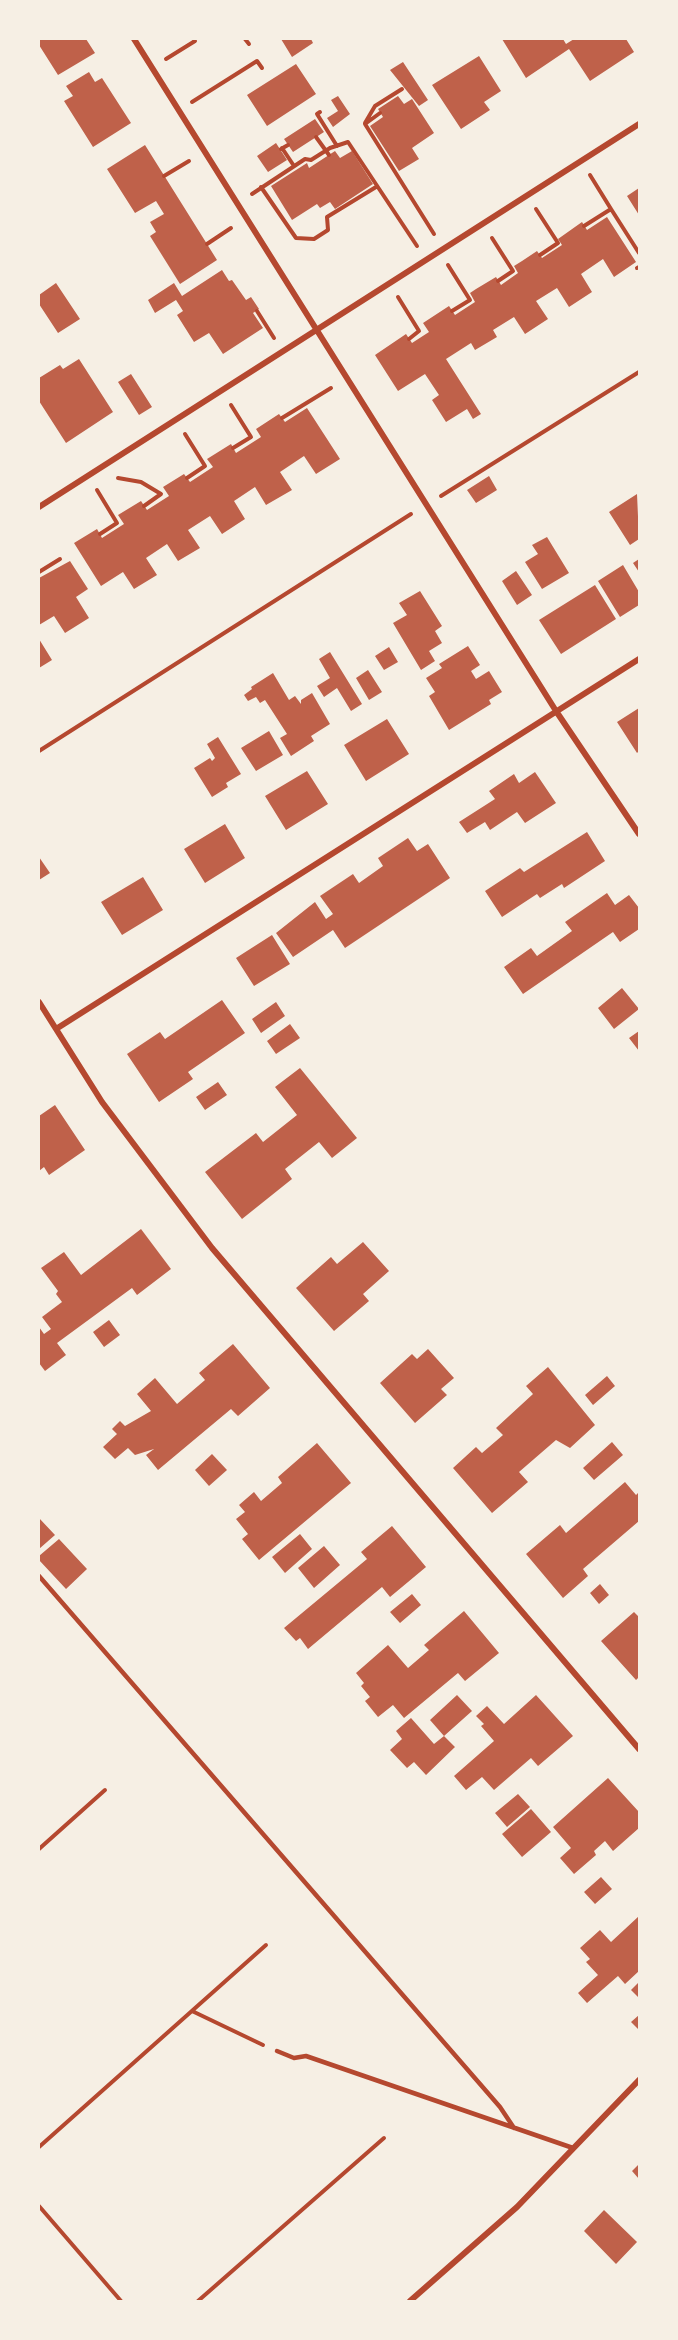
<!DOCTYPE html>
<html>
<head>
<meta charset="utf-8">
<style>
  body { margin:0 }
  #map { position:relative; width:678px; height:2340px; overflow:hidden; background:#f6efe4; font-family:Roboto,sans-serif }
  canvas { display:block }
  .frame { position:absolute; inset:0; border:40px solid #f6efe4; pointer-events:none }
</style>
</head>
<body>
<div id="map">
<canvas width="678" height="2340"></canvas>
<div class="frame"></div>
</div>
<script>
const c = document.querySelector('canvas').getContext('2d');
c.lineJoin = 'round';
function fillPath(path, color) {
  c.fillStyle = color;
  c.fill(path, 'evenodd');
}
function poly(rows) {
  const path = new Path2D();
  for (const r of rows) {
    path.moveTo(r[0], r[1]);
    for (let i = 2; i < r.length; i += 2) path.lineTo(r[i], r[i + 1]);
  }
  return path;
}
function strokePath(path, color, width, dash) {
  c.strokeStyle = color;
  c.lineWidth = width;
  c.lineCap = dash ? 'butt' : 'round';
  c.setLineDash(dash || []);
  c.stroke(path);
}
fillPath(poly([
  [39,39,86,39,95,53,58,75,39,45],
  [281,39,311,39,313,43,292,57],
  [502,39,563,39,566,44,574,39,626,39,634,52,590,81,569,49,526,78],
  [479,56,501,91,484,102,490,110,461,129,432,85],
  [403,62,428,100,419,106,390,70],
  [296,64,316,94,267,126,247,95],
  [89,72,95,82,102,78,131,123,93,147,64,101,73,96,66,86],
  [338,96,350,114,333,127,327,118,338,111,331,100],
  [398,96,404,104,412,99,434,133,412,148,419,159,399,171,370,126,383,117,378,109],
  [315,119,324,132,293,152,284,139],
  [276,143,287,160,268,172,257,156],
  [145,145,217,260,180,284,150,236,156,232,150,222,164,214,156,201,135,213,107,169],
  [335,151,340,158,352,151,373,184,335,209,330,202,320,208,317,204,292,220,271,186,307,163,309,168],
  [639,188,639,215,627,196],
  [607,217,636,262,614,277,603,259,581,274,592,292,569,307,557,288,536,301,548,319,525,334,514,317,493,330,497,337,475,350,471,343,446,359,481,414,473,419,467,409,446,422,432,400,439,395,425,374,398,391,375,355,406,334,412,343,429,332,423,323,449,306,455,315,475,302,470,293,476,289,496,277,501,285,518,273,514,266,522,261,537,251,542,258,562,245,558,239,582,222,587,230],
  [222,270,229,281,232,280,246,300,251,297,259,309,253,313,263,328,223,354,209,333,194,342,177,315,183,311,176,300,155,313,148,300,174,283,182,296],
  [56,283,80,319,58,333,39,304,39,295],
  [79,359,113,412,66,443,39,401,39,378,60,365,63,369],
  [131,374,152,407,139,415,118,382],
  [307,408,340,459,316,474,304,456,280,472,292,490,266,505,255,487,234,501,245,519,222,534,210,516,188,530,200,548,178,561,167,544,146,558,157,575,134,589,123,572,101,586,74,543,97,529,102,538,124,524,118,515,141,501,147,510,169,496,163,487,184,474,190,482,213,467,207,459,231,444,236,453,261,437,256,429,279,414,285,422],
  [489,476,497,490,476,503,467,490],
  [637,494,639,539,630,545,609,512],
  [547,537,569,573,542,589,525,562,538,554,532,545],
  [639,559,639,572,633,563],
  [70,561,88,589,76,597,89,618,65,633,54,616,39,625,39,578],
  [623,565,639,592,639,605,620,617,598,581],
  [516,571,532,595,517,605,502,581],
  [595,585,616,619,561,654,539,620],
  [420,591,442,626,435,631,442,643,429,651,435,661,421,670,393,623,407,615,399,603],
  [39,639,52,660,39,668],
  [468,646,480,665,471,671,476,679,489,671,502,692,489,700,491,704,449,730,429,696,435,692,426,678,442,668,439,664],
  [389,647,398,662,384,670,375,656],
  [330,652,362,704,351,711,337,688,324,697,317,686,330,678,319,659],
  [368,670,382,692,369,700,356,678],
  [273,673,289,700,295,696,301,704,301,700,312,693,330,724,311,736,314,741,291,756,280,738,287,734,265,700,260,703,256,697,248,701,244,695,252,689,251,687],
  [639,708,639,751,637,753,617,722],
  [387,719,409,754,366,781,344,745],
  [269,731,283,755,256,771,241,748],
  [218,737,241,774,226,783,228,787,212,797,194,768,210,758,212,761,215,758,207,744],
  [307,771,328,804,286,830,265,796],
  [535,772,556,803,525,823,517,812,490,830,485,822,467,833,459,822,495,799,489,791,514,774,519,783],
  [225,824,245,858,205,883,184,849],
  [587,832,605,861,564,888,562,884,540,898,537,894,502,917,485,891,520,868,524,872],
  [408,838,417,851,428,844,450,878,345,948,333,930,293,957,276,933,315,902,326,919,333,914,320,896,353,874,359,883,383,866,378,858],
  [39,857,50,873,39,880],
  [143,877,163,910,122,935,101,902],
  [607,893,615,905,629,895,639,908,639,929,620,942,613,932,523,994,504,967,531,948,537,956,572,931,565,922],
  [272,935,290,964,254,986,236,958],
  [622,988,639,1009,614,1029,598,1008],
  [222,1000,245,1033,188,1072,193,1079,159,1102,127,1054,160,1032,165,1039],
  [276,1002,285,1016,261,1033,252,1019],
  [290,1024,300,1038,276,1054,267,1041],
  [639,1031,639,1051,629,1038],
  [300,1068,357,1138,332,1158,319,1142,285,1169,292,1179,242,1219,205,1172,256,1133,263,1142,297,1115,275,1087],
  [218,1082,227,1095,205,1110,196,1097],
  [55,1105,85,1150,49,1175,44,1167,39,1171,39,1116],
  [141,1229,171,1269,137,1295,132,1288,57,1343,66,1355,45,1371,39,1363,39,1327,44,1334,51,1329,42,1317,62,1302,56,1294,58,1291,41,1268,64,1252,81,1275],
  [363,1242,389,1271,363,1294,369,1301,334,1331,296,1288,331,1257,337,1264],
  [109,1320,120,1335,104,1347,93,1332],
  [233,1344,270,1388,238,1416,231,1409,158,1470,146,1455,154,1449,135,1455,128,1448,115,1459,103,1447,117,1434,112,1429,120,1421,125,1426,151,1411,137,1394,155,1378,177,1404,205,1380,199,1373],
  [428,1349,454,1378,441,1389,447,1395,415,1423,380,1383,412,1354,417,1359],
  [548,1367,595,1425,570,1448,556,1440,519,1472,528,1482,492,1513,453,1468,476,1447,482,1453,503,1435,496,1428,533,1394,526,1386],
  [607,1376,615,1386,593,1405,585,1395],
  [612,1442,623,1455,594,1480,583,1468],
  [317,1443,351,1483,259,1560,242,1539,248,1534,236,1519,245,1512,239,1505,254,1492,261,1501,282,1483,278,1477],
  [212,1454,227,1470,209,1486,195,1470],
  [625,1482,636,1495,639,1492,639,1521,583,1569,588,1576,563,1598,526,1554,560,1525,566,1533],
  [39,1518,55,1535,39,1549],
  [392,1526,426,1567,390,1597,382,1587,308,1649,300,1638,296,1641,284,1628,367,1559,361,1552],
  [300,1534,312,1549,285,1573,272,1557],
  [59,1539,87,1569,66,1589,39,1560,39,1556],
  [324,1546,340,1565,314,1588,298,1568],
  [600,1584,609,1595,599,1604,590,1593],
  [412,1594,421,1605,400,1623,390,1612],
  [464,1611,499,1653,465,1681,458,1673,404,1718,393,1705,378,1717,365,1701,370,1697,361,1686,364,1683,356,1673,388,1645,408,1668,429,1650,424,1645],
  [634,1612,639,1617,639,1677,636,1680,601,1641],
  [457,1695,472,1711,444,1736,430,1720],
  [536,1695,573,1736,538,1766,531,1758,494,1790,482,1777,466,1790,454,1776,494,1741,481,1726,484,1724,476,1716,487,1706,504,1724],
  [411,1718,434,1744,444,1736,455,1747,426,1775,414,1762,407,1768,390,1750,402,1739,396,1731],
  [608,1778,639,1812,639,1828,613,1851,605,1841,594,1851,596,1855,574,1874,560,1858,571,1848,553,1827],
  [518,1794,530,1807,507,1827,495,1813],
  [531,1809,551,1832,522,1857,502,1834],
  [601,1877,612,1889,595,1904,584,1892],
  [639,1916,639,1971,625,1984,618,1976,587,2003,578,1993,598,1975,586,1962,590,1959,580,1948,600,1930,611,1942],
  [639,1982,639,1998,631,1990],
  [639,2015,639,2030,631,2022],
  [639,2164,639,2179,632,2171],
  [604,2210,637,2242,616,2264,584,2231]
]), '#bf614a');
strokePath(poly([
  [245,39,249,44],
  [166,59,195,41,194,39],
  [192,102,257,61,262,68],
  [320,112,317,114,337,146],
  [380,113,365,124,434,234],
  [365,123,375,106,402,89],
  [316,137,329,155],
  [282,148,294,166],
  [281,149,288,145],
  [164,176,189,161],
  [261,187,296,238,314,239,328,230,327,217,376,187],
  [252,194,305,159,311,160,330,148,348,142,417,246],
  [536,209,558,243,540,255],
  [611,209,639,253],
  [584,226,611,209,590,175],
  [492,238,513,271,498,281],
  [207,244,231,228],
  [448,265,470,300,452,311],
  [637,268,639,267],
  [398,297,419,331,409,339],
  [257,311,274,338],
  [231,405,251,437,233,448],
  [282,418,331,388],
  [185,434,205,466,187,478],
  [118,478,141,482,161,494,144,506],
  [97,490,117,523,100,534],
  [441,496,639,372],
  [39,572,60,559],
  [39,751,411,514],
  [39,1849,105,1790],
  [192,2011,263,2045],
  [39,2147,266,1945],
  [39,2206,121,2301],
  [198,2301,384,2138]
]), '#b5482f', 4);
strokePath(poly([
  [39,1576,500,2107,514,2128],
  [277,2051,294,2058,306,2056,573,2148]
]), '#b5482f', 4.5);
strokePath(poly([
  [134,39,556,711,639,834],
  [39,507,639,124],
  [39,1002,102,1102,212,1248,639,1749],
  [56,1029,639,659],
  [410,2301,517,2207,639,2080]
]), '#b5482f', 6);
</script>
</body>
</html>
